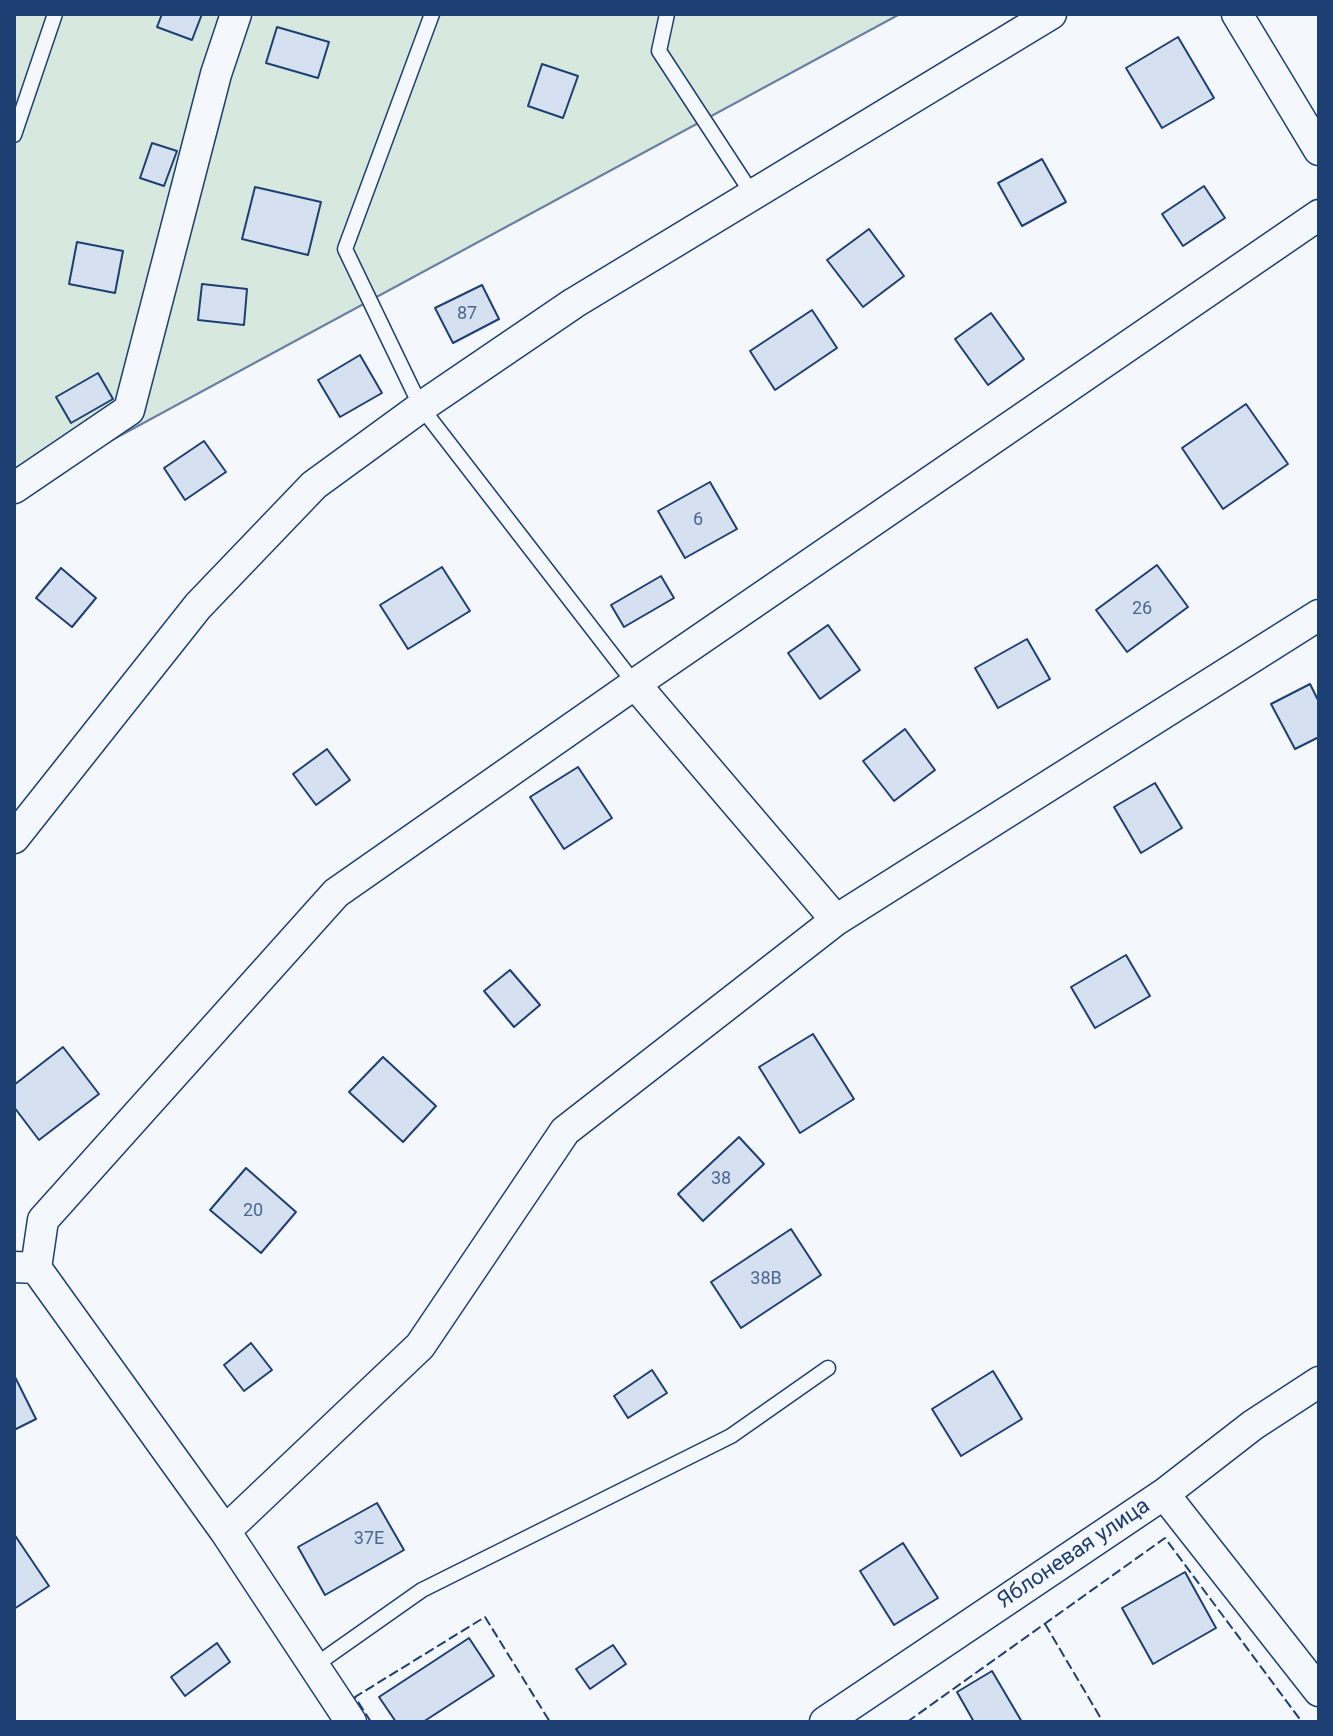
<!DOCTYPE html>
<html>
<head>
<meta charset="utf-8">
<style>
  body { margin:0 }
  #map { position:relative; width:1333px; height:1736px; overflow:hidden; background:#f4f7fb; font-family:Roboto,sans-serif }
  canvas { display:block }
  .frame { position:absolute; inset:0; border:16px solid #1d3f73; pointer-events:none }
</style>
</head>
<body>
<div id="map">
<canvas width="1333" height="1736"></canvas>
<div class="frame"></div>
</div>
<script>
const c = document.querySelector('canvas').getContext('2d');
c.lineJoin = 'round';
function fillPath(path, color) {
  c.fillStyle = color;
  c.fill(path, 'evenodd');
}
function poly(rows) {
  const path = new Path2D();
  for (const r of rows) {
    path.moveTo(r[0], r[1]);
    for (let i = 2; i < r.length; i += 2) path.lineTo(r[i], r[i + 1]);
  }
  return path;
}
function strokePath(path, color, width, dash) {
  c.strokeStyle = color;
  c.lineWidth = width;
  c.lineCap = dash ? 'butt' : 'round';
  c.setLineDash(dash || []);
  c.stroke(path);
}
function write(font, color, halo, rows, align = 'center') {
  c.font = font + ' Roboto,sans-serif';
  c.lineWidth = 6;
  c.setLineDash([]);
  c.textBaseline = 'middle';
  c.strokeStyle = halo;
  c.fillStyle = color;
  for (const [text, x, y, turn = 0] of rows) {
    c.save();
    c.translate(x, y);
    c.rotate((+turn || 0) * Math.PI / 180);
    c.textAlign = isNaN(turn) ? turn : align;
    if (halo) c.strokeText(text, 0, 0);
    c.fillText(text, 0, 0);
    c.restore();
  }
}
const green = poly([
  [14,14,900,14,14,493,14,14]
]);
fillPath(green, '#d7e8df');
strokePath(green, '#687fa3', 2);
const building = poly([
  [162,14,202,14,192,40,157,27,162,14],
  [277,27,329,42,318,78,266,63,277,27],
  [1178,37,1214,98,1162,128,1126,68,1178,37],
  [542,64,578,76,563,118,528,106,542,64],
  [152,143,177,151,164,186,140,178,152,143],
  [1042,159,1066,202,1022,226,998,183,1042,159],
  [1204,186,1225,218,1183,246,1162,214,1204,186],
  [255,187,321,202,308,255,242,239,255,187],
  [869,229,904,276,863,307,827,260,869,229],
  [77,242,123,251,115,293,69,284,77,242],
  [202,284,247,289,244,325,198,320,202,284],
  [482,285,499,319,453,343,435,308,482,285],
  [812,310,837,348,775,390,750,351,812,310],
  [991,313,1024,359,988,385,955,339,991,313],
  [360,355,382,393,340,417,318,380,360,355],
  [98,373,113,399,71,423,56,397,98,373],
  [1246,404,1288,464,1223,509,1182,448,1246,404],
  [204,441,226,472,185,500,164,468,204,441],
  [710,482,737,529,685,558,658,511,710,482],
  [1157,565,1188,607,1127,652,1096,610,1157,565],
  [442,567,470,611,408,649,380,605,442,567],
  [61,568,96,598,72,627,36,598,61,568],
  [661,576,674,598,624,627,611,605,661,576],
  [828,625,860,670,820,699,788,653,828,625],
  [1027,639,1050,679,998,708,975,668,1027,639],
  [1310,684,1319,702,1319,737,1295,749,1271,704,1310,684],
  [905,729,935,770,894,801,863,761,905,729],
  [327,749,350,780,316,805,293,774,327,749],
  [578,767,612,818,564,849,530,797,578,767],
  [1155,783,1182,828,1141,853,1114,807,1155,783],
  [1126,955,1150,996,1095,1028,1071,987,1126,955],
  [510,970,540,1005,514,1027,484,991,510,970],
  [813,1034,854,1099,800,1133,759,1067,813,1034],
  [63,1047,99,1094,39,1140,14,1107,14,1085,63,1047],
  [383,1057,436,1106,403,1142,349,1092,383,1057],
  [739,1137,764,1164,703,1221,678,1194,739,1137],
  [246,1168,296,1212,261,1253,210,1210,246,1168],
  [791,1229,821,1275,741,1328,711,1282,791,1229],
  [251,1343,272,1370,244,1391,224,1365,251,1343],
  [652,1370,667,1393,628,1418,614,1396,652,1370],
  [993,1371,1022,1419,961,1456,932,1409,993,1371],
  [14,1375,36,1419,14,1430,14,1375],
  [377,1503,404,1550,325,1595,298,1547,377,1503],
  [14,1534,49,1586,14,1609,14,1534],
  [903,1543,938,1598,894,1625,860,1571,903,1543],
  [1185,1572,1216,1628,1153,1664,1122,1608,1185,1572],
  [469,1638,494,1676,423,1722,396,1722,379,1697,469,1638],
  [217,1643,230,1662,185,1696,171,1677,217,1643],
  [613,1645,626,1664,590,1689,576,1669,613,1645],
  [992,1671,1022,1722,974,1722,957,1692,992,1671]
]);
fillPath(building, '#d5e0f0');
strokePath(building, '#1d3f73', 2);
const lane = poly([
  [432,14,345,249,421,407,635,684],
  [667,14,659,51,753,195],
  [14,135,55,14],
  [314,1666,422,1590,731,1436,828,1368]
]);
const street = poly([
  [1237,14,1319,150],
  [14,488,129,410,216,74,236,14],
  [635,684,836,920],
  [14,838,198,606,314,485,421,407,574,303,1051,14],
  [14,1267,36,1268,225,1531,351,1722],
  [36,1268,43,1220,336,893,635,684,1319,215],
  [1164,1494,1319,1691],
  [225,1531,420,1346,565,1131,836,920,1319,615],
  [825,1722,1164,1494,1253,1425,1319,1382]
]);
strokePath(lane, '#1d3f73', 17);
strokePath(street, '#1d3f73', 33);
strokePath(lane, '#f4f7fb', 14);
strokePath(street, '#f4f7fb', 30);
strokePath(poly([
  [1045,1624,1103,1722],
  [371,1722,355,1697,485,1617,550,1722],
  [907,1722,1165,1538,1302,1722]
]), '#1d3f73', 2, [10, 4]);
write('18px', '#4b6792', null, [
  ["87",467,314],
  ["6",698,520],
  ["26",1142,609],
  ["38",721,1179],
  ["20",253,1211],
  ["38В",766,1279],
  ["37Е",369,1539]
]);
write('22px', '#1d3f73', '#f4f7fb', [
  ["Яблоневая улица",1074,1554,-34]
]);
</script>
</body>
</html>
